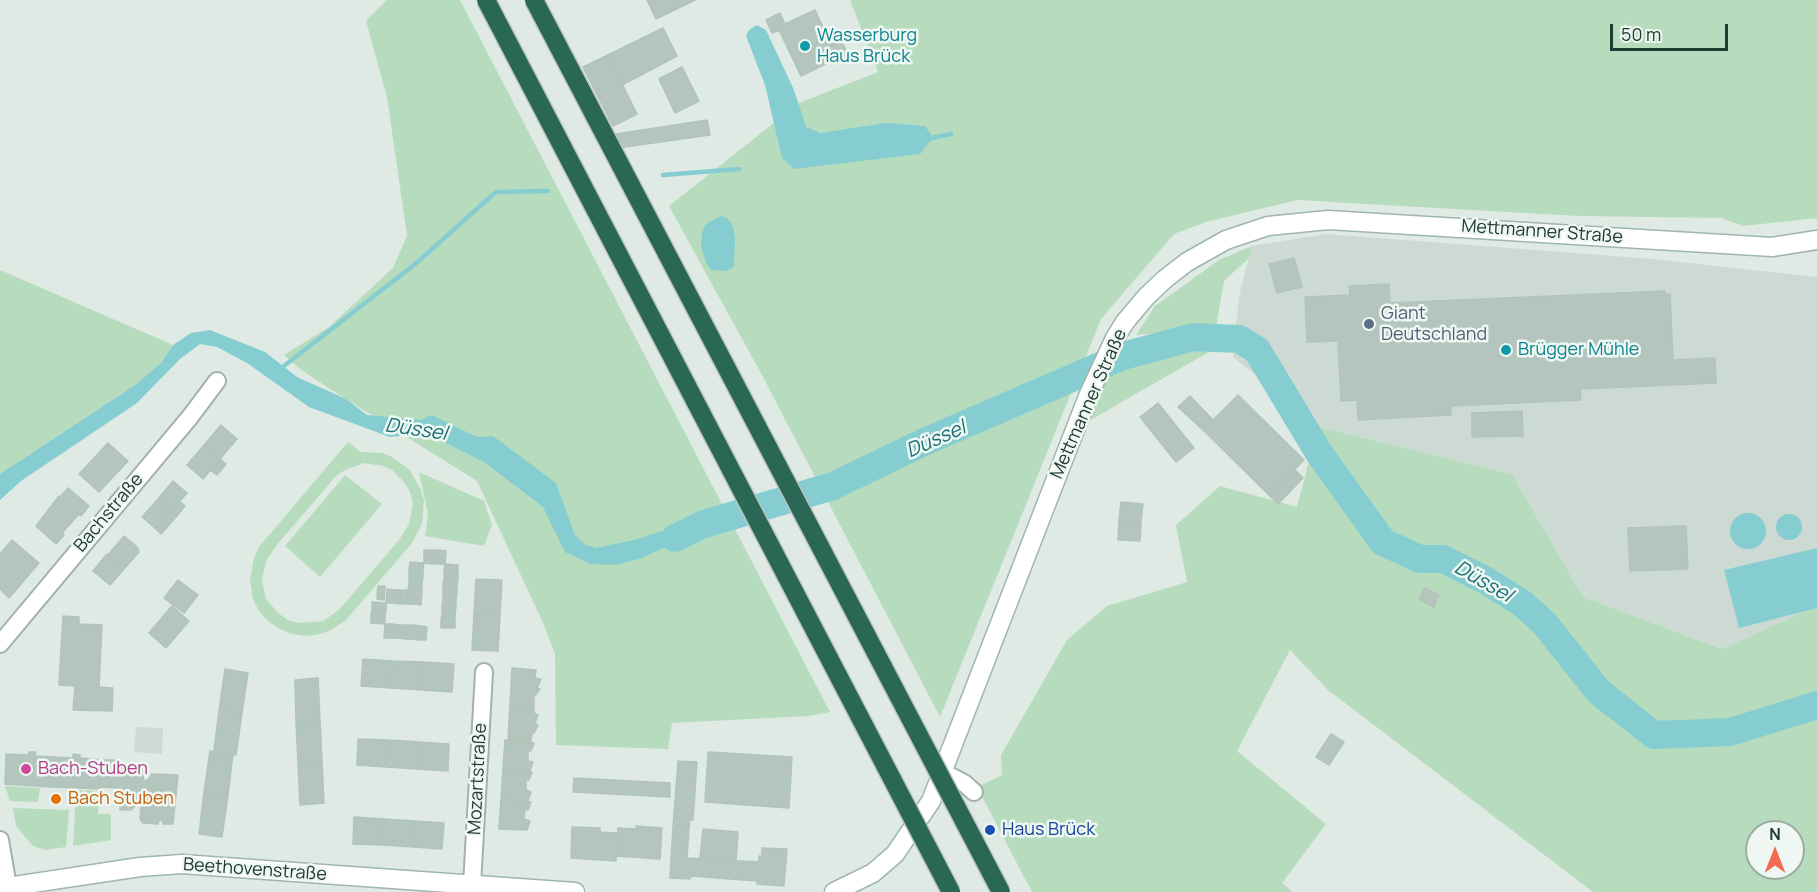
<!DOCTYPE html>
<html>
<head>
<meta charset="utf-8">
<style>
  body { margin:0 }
  #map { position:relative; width:1817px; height:892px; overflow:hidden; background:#dfeae4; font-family:Manrope,sans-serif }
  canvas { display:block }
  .north { position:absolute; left:1745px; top:820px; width:60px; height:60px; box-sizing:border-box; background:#eff7f2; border:2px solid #9caca5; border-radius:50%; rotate:0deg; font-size:16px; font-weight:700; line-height:24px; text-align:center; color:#203b31 }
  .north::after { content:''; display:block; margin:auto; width:21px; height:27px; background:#f56a52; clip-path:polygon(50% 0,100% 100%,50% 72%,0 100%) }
  .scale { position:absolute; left:1610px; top:24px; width:118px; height:27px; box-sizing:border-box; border:3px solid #203b31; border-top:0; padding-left:8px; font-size:18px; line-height:21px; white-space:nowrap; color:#203b31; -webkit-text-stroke:4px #eff7f2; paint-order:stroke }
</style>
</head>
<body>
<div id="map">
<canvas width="1817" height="892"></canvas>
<div class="north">N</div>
<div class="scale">50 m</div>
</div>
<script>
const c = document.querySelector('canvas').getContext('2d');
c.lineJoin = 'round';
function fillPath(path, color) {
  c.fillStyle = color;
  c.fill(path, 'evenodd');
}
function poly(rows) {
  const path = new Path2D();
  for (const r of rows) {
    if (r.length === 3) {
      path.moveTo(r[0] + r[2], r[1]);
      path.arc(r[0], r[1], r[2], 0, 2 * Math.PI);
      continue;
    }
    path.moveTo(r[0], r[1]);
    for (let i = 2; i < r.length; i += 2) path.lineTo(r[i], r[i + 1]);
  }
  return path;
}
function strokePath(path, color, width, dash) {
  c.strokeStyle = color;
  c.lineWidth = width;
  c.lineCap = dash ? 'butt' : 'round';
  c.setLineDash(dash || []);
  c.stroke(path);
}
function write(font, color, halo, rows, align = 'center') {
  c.font = font + ' Manrope,sans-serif';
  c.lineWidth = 5;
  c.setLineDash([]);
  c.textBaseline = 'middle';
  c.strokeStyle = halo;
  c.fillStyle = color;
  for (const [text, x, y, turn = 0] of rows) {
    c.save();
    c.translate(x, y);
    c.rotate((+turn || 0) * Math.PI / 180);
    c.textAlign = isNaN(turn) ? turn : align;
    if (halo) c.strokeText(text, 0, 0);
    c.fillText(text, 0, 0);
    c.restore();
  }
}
fillPath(poly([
  [1326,234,1653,259,1817,277,1817,605,1724,649,1583,597,1512,474,1318,427,1233,357,1239,296,1252,246],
  [136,727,163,728,162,754,134,752]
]), '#cddad3');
fillPath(poly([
  [387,0,460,0,830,712,809,716,672,723,668,749,556,745,555,654,544,625,477,481,330,389,300,369,284,355,329,327,393,268,407,236,387,97,366,21],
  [850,0,1817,0,1817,218,1743,226,1721,218,1578,216,1297,200,1206,222,1174,234,1101,319,940,717,763,377,669,206,799,103,878,72],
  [1252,246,1249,258,1224,281,1216,327,1136,335,1155,306,1219,260],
  [0,270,173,345,161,363,135,385,0,474],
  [1203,345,1216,348,1087,422,1112,368],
  [1318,427,1512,474,1583,597,1723,649,1817,605,1817,892,1593,892,1328,690,1290,650,1237,751,1326,824,1282,883,1293,892,1032,892,977,787,1002,775,1001,755,1067,640,1107,606,1187,582,1176,525,1220,486,1297,507],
  [1757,832,1793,832,1793,868,1757,868],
  [348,442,361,452,382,453,392,457,409,469,420,488,424,500,422,524,412,543,346,620,331,630,320,634,306,636,292,634,278,628,268,621,259,611,253,599,250,580,254,558,259,547],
  [364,463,383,466,392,470,405,483,410,492,413,503,409,524,399,540,339,610,323,621,300,623,288,620,278,613,266,599,262,581,266,561,276,546,337,475,345,470],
  [419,472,484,501,492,525,484,546,425,536,428,514],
  [345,475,382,504,320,577,285,546],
  [5,786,40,788,38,802,10,801],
  [76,790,100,791,98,814,111,814,111,840,73,846],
  [13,808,69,810,66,847,45,850,33,846,16,826]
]), '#b7dcbd');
fillPath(poly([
  [757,25,766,30,794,90,806,127,820,133,886,123,925,126,933,137,920,154,794,169,782,158,765,85,746,36,749,30],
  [721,216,727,218,732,224,735,237,734,267,726,271,711,270,707,264,701,248,702,231,707,223],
  [210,330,265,352,297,377,346,399,367,415,420,420,432,415,477,437,493,436,556,483,575,535,586,545,596,548,634,540,668,529,700,511,712,526,642,558,616,565,590,564,565,552,543,507,484,462,438,439,421,434,390,437,309,407,247,363,217,347,200,344,180,359,137,403,21,481,0,500,0,474,135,385,161,363,173,345,191,333],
  [1748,531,18],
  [1789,527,13],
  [1817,548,1817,608,1739,628,1724,570]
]), '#85cdd1');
strokePath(poly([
  [927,139,951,134],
  [663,175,739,169],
  [280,369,414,265,496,192,548,191]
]), '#85cdd1', 4.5);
strokePath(poly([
  [675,538,704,524,833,486,924,442,1123,356,1193,337,1239,339,1257,350,1319,453,1383,542,1420,559,1443,559,1485,580,1523,604,1545,624,1599,692,1654,735,1730,732,1817,705]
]), '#85cdd1', 28);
const building = poly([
  [647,0,695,0,656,19,647,0],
  [815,10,824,29,817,33,821,41,828,38,838,58,801,76,779,30,772,33,766,20,780,13,785,24,815,10],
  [663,28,677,56,622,85,608,55,663,28],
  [841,40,848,54,838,58,831,45,841,40],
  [608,55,637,114,613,126,583,67,608,55],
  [682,67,699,101,675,113,659,79,682,67],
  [707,120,710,135,618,148,616,134,707,120],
  [1294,258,1302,287,1277,293,1269,264,1294,258],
  [1389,284,1390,303,1665,291,1665,295,1670,294,1673,360,1715,358,1716,383,1580,389,1581,400,1451,406,1451,415,1358,420,1357,400,1341,401,1338,341,1307,342,1305,297,1350,295,1349,286,1389,284],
  [1238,395,1304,460,1269,495,1203,430,1238,395],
  [1190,396,1213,420,1203,430,1178,407,1190,396],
  [1158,403,1194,448,1176,462,1140,417,1158,403],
  [1522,411,1523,436,1472,437,1472,413,1522,411],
  [221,425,237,439,220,459,204,445,221,425],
  [108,443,128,461,99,492,79,474,108,443],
  [204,445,220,459,203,479,187,465,204,445],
  [220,459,226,464,217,475,210,470,220,459],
  [1294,469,1303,478,1278,504,1269,495,1294,469],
  [173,481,187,493,171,511,158,499,173,481],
  [68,488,89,506,81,516,79,514,62,533,64,535,56,544,36,526,59,496,60,497,68,488],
  [158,499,171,511,156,529,142,517,158,499],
  [179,501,185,506,177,516,171,511,179,501],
  [1121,502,1143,504,1141,522,1119,520,1121,502],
  [171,511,177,516,161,534,156,529,171,511],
  [1119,520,1141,522,1140,541,1118,540,1119,520],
  [1686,526,1688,569,1630,571,1628,528,1686,526],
  [124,536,138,548,139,552,124,569,108,555,124,536],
  [12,540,39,563,9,598,0,589,0,554,12,540],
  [424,550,432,550,431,564,424,563,424,550],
  [432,550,438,550,438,564,431,564,432,550],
  [438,550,446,551,445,564,438,564,438,550],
  [107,554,124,569,110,585,93,571,107,554],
  [410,562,424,563,423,570,409,569,410,562],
  [445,564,458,565,458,572,444,571,445,564],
  [409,569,423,570,423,577,409,576,409,569],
  [444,571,458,572,458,579,444,578,444,571],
  [409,576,423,577,422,584,409,583,409,576],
  [444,578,458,579,457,586,443,585,444,578],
  [476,579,502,580,500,616,474,614,476,579],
  [178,580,198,595,184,613,164,598,178,580],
  [409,583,422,584,422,591,408,590,409,583],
  [443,585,457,586,457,593,443,592,443,585],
  [378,586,385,586,384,600,377,599,378,586],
  [1425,588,1439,595,1434,607,1419,599,1425,588],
  [387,589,394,590,393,603,386,603,387,589],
  [394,590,401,590,400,604,393,603,394,590],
  [401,590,408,590,407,604,400,604,401,590],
  [408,590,415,591,414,604,407,604,408,590],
  [415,591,422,591,421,605,414,604,415,591],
  [443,592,457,593,456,600,443,599,443,592],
  [443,599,456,600,456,607,442,606,443,599],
  [372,602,386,603,386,610,372,609,372,602],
  [172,606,189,621,166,648,149,633,172,606],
  [442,606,456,607,455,614,442,613,442,606],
  [372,609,386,610,385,617,371,616,372,609],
  [442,613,455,614,455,621,441,620,442,613],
  [474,614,500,616,498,651,472,650,474,614],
  [63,616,79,617,79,624,102,625,99,687,113,688,112,711,73,710,75,686,59,685,63,616],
  [371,616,385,617,385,624,371,623,371,616],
  [441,620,455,621,455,628,441,628,441,620],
  [385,624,392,624,391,638,384,638,385,624],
  [392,624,399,625,398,638,391,638,392,624],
  [399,625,406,625,405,639,398,638,399,625],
  [406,625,413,625,412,639,405,639,406,625],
  [413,625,420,626,419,640,412,639,413,625],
  [420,626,427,627,426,640,419,640,420,626],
  [363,659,393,661,391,688,361,686,363,659],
  [393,661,424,662,422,690,391,688,393,661],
  [424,662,454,664,452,692,422,690,424,662],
  [512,668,536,670,535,678,541,679,537,688,540,689,534,697,534,706,510,704,512,668],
  [225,669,248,673,242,713,219,710,225,669],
  [318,678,320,720,296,721,295,680,318,678],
  [510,704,534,706,534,713,538,715,535,723,538,725,534,733,532,733,531,741,508,740,510,704],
  [219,710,242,713,236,755,214,751,219,710],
  [320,720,322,762,298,763,296,721,320,720],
  [1331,734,1344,742,1329,765,1316,757,1331,734],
  [358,739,389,740,387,767,357,765,358,739],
  [389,740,419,742,417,769,387,767,389,740],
  [505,740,534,743,531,751,528,751,528,761,533,762,530,771,503,769,505,740],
  [419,742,449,744,448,771,417,769,419,742],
  [210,751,233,754,228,795,204,792,210,751],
  [29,752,36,752,35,756,54,757,52,787,5,784,6,754,28,755,29,752],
  [708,752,792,757,789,808,705,802,708,752],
  [73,754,80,755,80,758,102,760,100,789,52,787,54,757,73,758,73,754],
  [102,760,115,760,115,767,144,769,143,780,147,781,152,774,178,775,173,824,163,824,163,821,159,820,158,824,143,823,140,819,141,805,136,805,131,810,120,810,120,807,115,803,117,788,102,787,100,791,102,760],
  [678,761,697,762,693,820,690,820,689,828,673,827,678,761],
  [322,762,324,803,300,805,298,763,322,762],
  [503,769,532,772,529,780,526,780,526,790,531,792,528,801,501,799,503,769],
  [574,778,670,783,670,797,573,792,574,778],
  [204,792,228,795,222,837,199,834,204,792],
  [501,799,531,802,528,810,525,810,524,819,530,821,527,830,499,829,501,799],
  [354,817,384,819,383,845,353,844,354,817],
  [384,819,414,821,413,847,383,845,384,819],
  [414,821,444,823,442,849,413,847,414,821],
  [636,826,662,828,660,859,616,856,618,828,636,829,636,826],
  [572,827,600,828,600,832,618,833,616,861,571,858,572,827],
  [673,827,689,828,687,858,759,862,759,856,762,856,762,848,787,849,784,886,757,884,757,881,691,876,690,879,670,878,673,827],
  [703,829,738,832,736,861,700,858,703,829]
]);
fillPath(building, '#b4c5bd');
strokePath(building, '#b1c4ba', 1.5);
const street = poly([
  [0,644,190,417,217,381],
  [943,772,964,783,974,792],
  [0,840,8,887],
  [472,885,484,672]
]);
const secondary = poly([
  [0,888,140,867,182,864,575,892],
  [834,892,873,873,895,854,931,801,1066,453,1089,394,1115,338,1125,322,1146,297,1165,279,1187,262,1226,240,1268,226,1328,220,1772,247,1817,240]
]);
strokePath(street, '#a2b2ab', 20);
strokePath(secondary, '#9eb6ab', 21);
strokePath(street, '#fff', 16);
strokePath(secondary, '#fff', 18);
const highwayBridge = poly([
  [486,0,951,892],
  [534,0,1001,892]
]);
strokePath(highwayBridge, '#bcc4c1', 21, []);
strokePath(highwayBridge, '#2b6755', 18);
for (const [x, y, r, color] of [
  [805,46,6,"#0f9aa8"],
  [1369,324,6,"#5c6f8a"],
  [1506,350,6,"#0f9aa8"],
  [26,769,6,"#d1479c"],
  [56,799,6,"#e8710a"],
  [990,830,6,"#1a4fb4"]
]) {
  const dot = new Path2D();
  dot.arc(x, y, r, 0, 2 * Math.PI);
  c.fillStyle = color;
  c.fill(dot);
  strokePath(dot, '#eff7f2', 2);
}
write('18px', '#0d838f', '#eff7f2', [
  ["Wasserburg",817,36],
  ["Haus Brück",817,57],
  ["Brügger Mühle",1518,350]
], 'left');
write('18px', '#203b31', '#eff7f2', [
  ["Mettmanner Straße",1542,232,4],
  ["Mettmanner Straße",1089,404,-66],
  ["Bachstraße",109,513,-50],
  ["Mozartstraße",478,779,-87],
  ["Beethovenstraße",255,870,4]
]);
write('18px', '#4e5e75', '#eff7f2', [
  ["Giant",1381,314],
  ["Deutschland",1381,335]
], 'left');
write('18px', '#b23c85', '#eff7f2', [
  ["Bach-Stuben",38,769]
], 'left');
write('18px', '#c56008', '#eff7f2', [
  ["Bach Stuben",68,799]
], 'left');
write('18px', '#164399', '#eff7f2', [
  ["Haus Brück",1002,830]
], 'left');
write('italic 20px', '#197177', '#eff7f2', [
  ["Düssel",416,430,8],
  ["Düssel",936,440,-24],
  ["Düssel",1483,582,30]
]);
</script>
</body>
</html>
